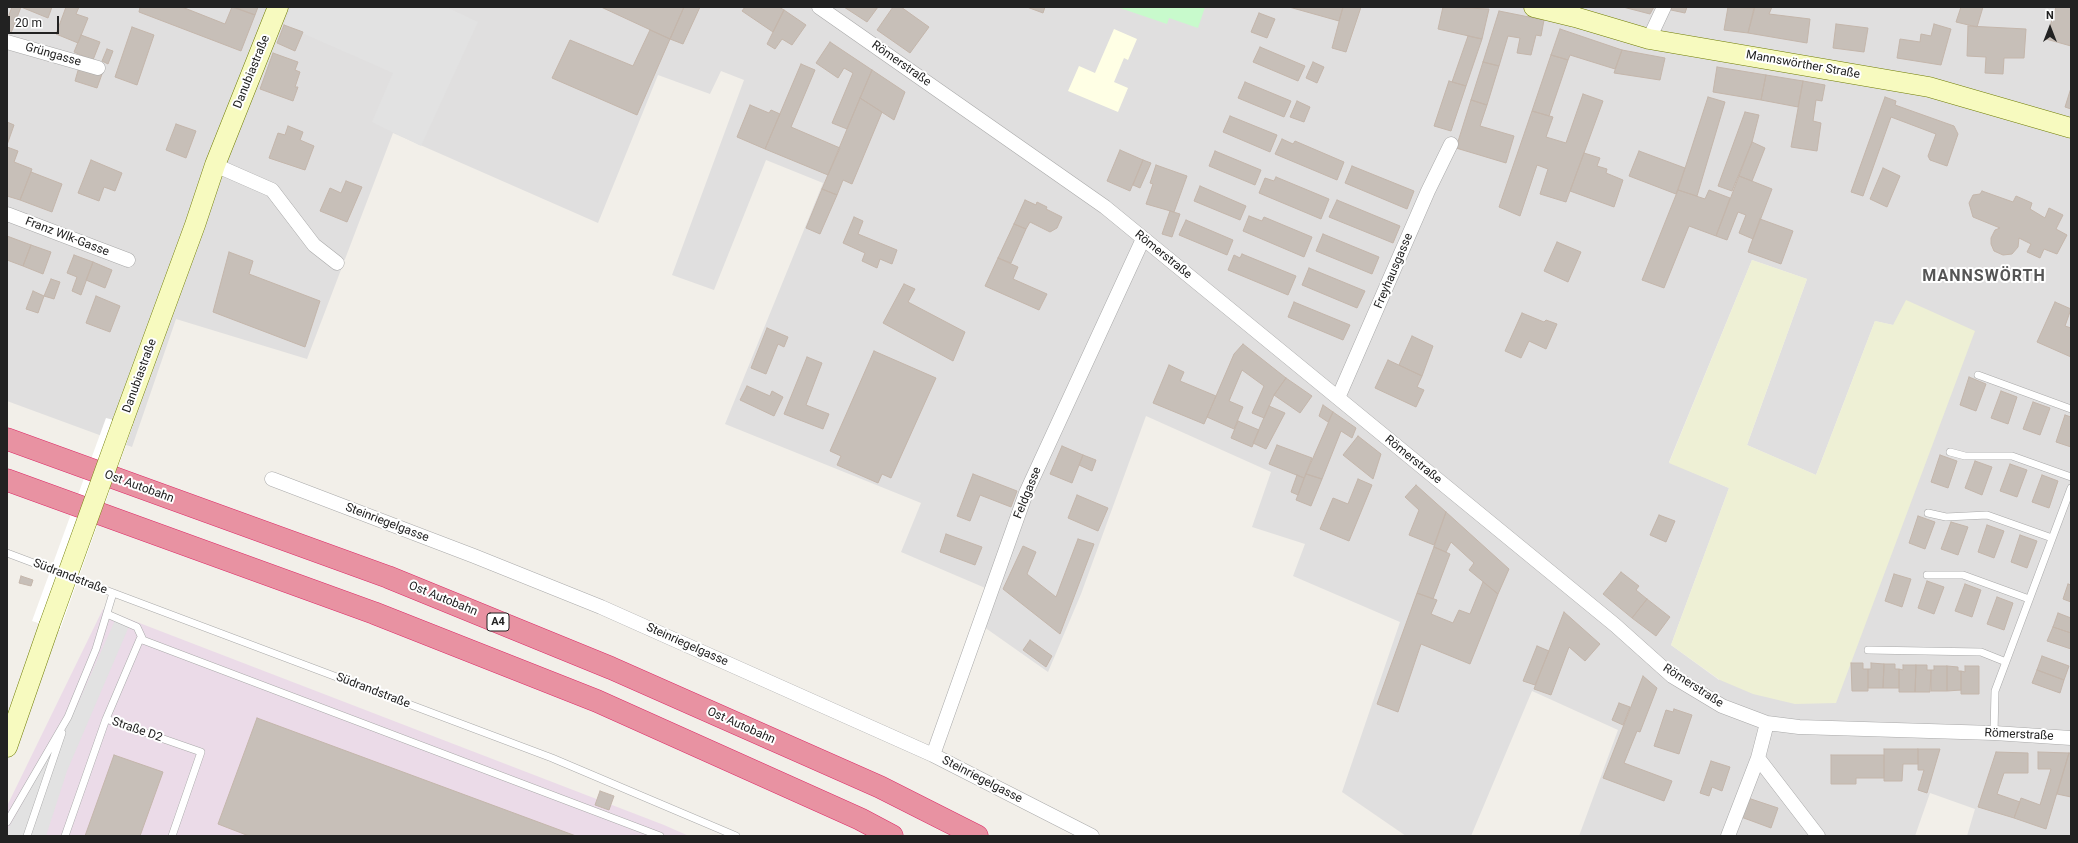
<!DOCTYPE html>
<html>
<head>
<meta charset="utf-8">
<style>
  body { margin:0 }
  #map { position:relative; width:2078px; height:843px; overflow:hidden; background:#f2efe9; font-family:Roboto,sans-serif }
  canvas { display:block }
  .frame { position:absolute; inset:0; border:8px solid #222; pointer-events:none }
  .north { position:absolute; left:2030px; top:8px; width:40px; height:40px; -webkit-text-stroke:3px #fff; paint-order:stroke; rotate:0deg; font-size:11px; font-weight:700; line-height:16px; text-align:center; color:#222 }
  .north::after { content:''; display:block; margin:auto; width:14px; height:18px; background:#222; clip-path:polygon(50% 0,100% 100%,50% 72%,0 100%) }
  .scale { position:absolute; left:8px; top:16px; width:51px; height:18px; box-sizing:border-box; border:2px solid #222; border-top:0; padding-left:5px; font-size:12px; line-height:14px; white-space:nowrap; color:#222; -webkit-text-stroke:3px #fff; paint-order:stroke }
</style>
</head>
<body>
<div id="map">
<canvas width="2078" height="843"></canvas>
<div class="frame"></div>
<div class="north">N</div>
<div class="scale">20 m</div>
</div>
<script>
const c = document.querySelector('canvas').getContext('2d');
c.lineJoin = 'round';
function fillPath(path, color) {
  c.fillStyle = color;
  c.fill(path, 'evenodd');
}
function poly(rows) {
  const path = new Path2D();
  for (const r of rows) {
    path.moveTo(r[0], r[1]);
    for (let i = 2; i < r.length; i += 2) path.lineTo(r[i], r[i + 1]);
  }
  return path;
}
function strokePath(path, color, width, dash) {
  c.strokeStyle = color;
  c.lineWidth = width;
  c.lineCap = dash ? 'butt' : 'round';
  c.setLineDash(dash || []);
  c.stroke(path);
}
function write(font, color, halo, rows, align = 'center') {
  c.font = font + ' Roboto,sans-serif';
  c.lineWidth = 4;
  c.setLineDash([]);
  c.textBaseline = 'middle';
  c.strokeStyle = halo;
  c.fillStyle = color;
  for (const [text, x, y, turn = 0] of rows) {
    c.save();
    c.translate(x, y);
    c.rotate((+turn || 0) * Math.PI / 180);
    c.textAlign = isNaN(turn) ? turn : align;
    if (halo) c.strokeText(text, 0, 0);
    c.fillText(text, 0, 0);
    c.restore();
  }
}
fillPath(poly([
  [7,7,2071,7,2071,836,1967,836,1975,809,1930,793,1915,836,1579,836,1618,730,1532,691,1471,836,1406,836,1342,792,1400,622,1293,576,1305,544,1252,527,1271,472,1146,416,1081,594,1048,672,977,622,990,590,901,552,921,503,725,424,823,183,766,160,714,290,672,275,744,80,721,71,710,94,658,75,598,223,393,133,307,359,176,319,132,447,7,401],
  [1752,260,1807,279,1747,445,1816,475,1875,321,1893,325,1719,680,1671,645,1729,488,1669,462]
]), '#e0dfdf');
fillPath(poly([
  [103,609,664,825,689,836,7,836,7,806]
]), '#ebdbe8');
fillPath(poly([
  [1114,29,1137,39,1128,60,1124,58,1114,82,1128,88,1118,112,1068,91,1079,66,1095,73]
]), '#ffffe5');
fillPath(poly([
  [1752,260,1807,279,1747,445,1816,475,1875,321,1893,325,1906,300,1975,331,1836,703,1795,704,1753,694,1720,680,1671,645,1729,488,1669,463]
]), '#eef0d5');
fillPath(poly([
  [1117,7,1205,7,1198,28,1169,18,1167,24]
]), '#c8facc');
fillPath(poly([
  [291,7,446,7,478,22,421,146,372,122,393,73,284,25],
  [116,618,130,624,67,771,46,836,7,836,7,831,77,706]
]), '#e2e2e2');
fillPath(poly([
  [106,418,133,425,60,630,32,621]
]), '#fff');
const building = poly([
  [12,7,21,7,11,33,7,31,7,20,12,7],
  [21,7,52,7,48,18,21,7],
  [66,7,79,7,76,14,88,18,78,43,56,34,66,7],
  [140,7,182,7,225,24,232,7,255,15,241,51,139,12,140,7],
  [234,7,258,7,255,15,234,7],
  [601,7,684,7,670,39,601,7],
  [684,7,700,7,683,44,670,39,684,7],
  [745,7,779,7,784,10,773,32,742,11,745,7],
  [844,7,878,7,867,22,844,7],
  [893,7,901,7,929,27,910,53,877,30,893,7],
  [1027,7,1045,7,1043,13,1027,7],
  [1289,7,1343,7,1339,21,1289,7],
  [1343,7,1361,7,1346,52,1332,48,1343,7],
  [1443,7,1489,9,1482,39,1438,29,1443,7],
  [1623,7,1654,7,1650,14,1623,7],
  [1672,7,1687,7,1685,13,1671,10,1672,7],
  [1728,7,1754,8,1748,33,1724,30,1728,7],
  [1755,7,1772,7,1769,14,1810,19,1807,43,1748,33,1755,7],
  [1961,7,1983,7,1977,27,1956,22,1961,7],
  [2056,7,2071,7,2071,46,2046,39,2056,7],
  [784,10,806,25,792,45,782,39,775,49,767,44,784,10],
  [1499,11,1544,20,1541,36,1536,35,1531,55,1517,53,1520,38,1508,36,1499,66,1483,62,1499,11],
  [1259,13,1275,19,1267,38,1251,32,1259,13],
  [1836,24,1868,28,1864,52,1833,48,1836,24],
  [1934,24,1951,29,1941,65,1897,58,1900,39,1920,42,1921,34,1931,36,1934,24],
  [284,25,303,32,295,51,277,43,284,25],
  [1968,26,2026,29,2024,58,2004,58,2003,74,1985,73,1986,57,1967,56,1968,26],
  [132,27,154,35,137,85,115,77,132,27],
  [1560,29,1622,50,1615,69,1570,55,1568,60,1551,55,1560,29],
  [650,30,670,39,637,115,552,78,570,40,633,66,650,30],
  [81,35,100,42,93,60,74,52,81,35],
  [1468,36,1482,39,1466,86,1452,82,1468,36],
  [830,42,872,70,847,129,832,123,853,73,844,68,838,78,816,63,830,42],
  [1260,47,1305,66,1298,81,1253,62,1260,47],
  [107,49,113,51,108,64,102,61,107,49],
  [1622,50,1665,58,1660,80,1614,73,1622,50],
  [273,53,298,62,295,70,300,72,295,87,298,87,293,101,260,89,273,53],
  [1551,55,1568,60,1549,116,1532,111,1551,55],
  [1313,62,1324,67,1317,83,1306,78,1313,62],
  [1483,62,1499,66,1487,105,1471,100,1483,62],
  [801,64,815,70,791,127,840,148,828,175,765,149,801,64],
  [79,67,102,74,97,88,75,81,79,67],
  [1717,67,1766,75,1761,100,1713,92,1717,67],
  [872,70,905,92,894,120,860,98,872,70],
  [1766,75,1803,81,1798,107,1761,100,1766,75],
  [1449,81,1466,86,1451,131,1434,126,1449,81],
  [1803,81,1825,85,1822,101,1816,100,1813,121,1821,123,1817,151,1791,147,1803,81],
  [1245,82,1291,101,1284,117,1238,98,1245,82],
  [2071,88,2071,109,2065,107,2071,88],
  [1583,94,1603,101,1566,202,1540,194,1548,169,1537,165,1520,216,1499,207,1532,111,1553,117,1546,137,1566,143,1583,94],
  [1708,97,1725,102,1697,196,1678,190,1708,97],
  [1885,97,1896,101,1895,105,1954,126,1958,134,1947,166,1930,160,1928,156,1936,134,1891,117,1863,196,1851,192,1885,97],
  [860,98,882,112,852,184,843,180,837,195,822,189,860,98],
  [1471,100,1487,105,1480,126,1514,136,1506,163,1456,148,1471,100],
  [1297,101,1310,107,1304,122,1290,117,1297,101],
  [750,105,769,113,771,110,780,114,765,149,737,137,750,105],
  [1745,112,1759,115,1752,142,1732,191,1718,186,1745,112],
  [1230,116,1277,135,1270,152,1223,132,1230,116],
  [7,122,14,125,7,145,7,122],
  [176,124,196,131,186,158,166,150,176,124],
  [288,126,303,132,300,140,314,146,305,170,269,158,278,133,285,135,288,126],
  [1282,139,1293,144,1295,141,1344,162,1337,180,1275,154,1282,139],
  [1752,142,1765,148,1752,181,1739,176,1752,142],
  [7,147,18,151,14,162,32,169,20,200,7,196,7,147],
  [1120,150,1143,160,1130,191,1107,181,1120,150],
  [1215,151,1261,170,1255,185,1209,166,1215,151],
  [1639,151,1685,168,1676,194,1629,176,1639,151],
  [1584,153,1600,158,1597,166,1607,169,1606,173,1623,180,1614,207,1570,191,1584,153],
  [91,160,122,173,115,191,104,187,99,201,78,193,91,160],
  [1143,160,1151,163,1140,188,1133,185,1143,160],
  [1156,165,1187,176,1174,212,1146,204,1153,184,1150,183,1156,165],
  [1352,166,1414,191,1407,209,1345,183,1352,166],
  [1883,168,1900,176,1887,207,1870,199,1883,168],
  [31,172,62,184,52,212,20,200,31,172],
  [1739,176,1772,189,1753,239,1739,233,1746,215,1738,212,1727,240,1716,236,1739,176],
  [1276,177,1329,199,1321,219,1259,193,1265,178,1274,181,1276,177],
  [346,181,362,187,347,222,320,211,330,188,341,193,346,181],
  [1200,186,1246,206,1240,220,1194,201,1200,186],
  [822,189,837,195,820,234,806,228,822,189],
  [1678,190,1705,199,1709,190,1730,198,1716,236,1689,226,1664,288,1642,280,1678,190],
  [1982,191,2013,202,2016,196,2032,203,2030,209,2045,218,2049,208,2063,215,2056,229,2067,235,2057,254,2044,249,2040,258,2027,252,2031,244,2019,238,2018,247,2012,254,2003,255,1994,251,1991,244,1991,238,1995,230,2000,228,1973,217,1969,203,1973,195,1980,194,1982,191],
  [1025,200,1036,205,1037,202,1047,207,1046,209,1062,217,1057,228,1050,232,1030,222,1026,229,1014,224,1025,200],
  [1337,200,1400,226,1393,243,1329,217,1337,200],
  [1170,211,1180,214,1172,237,1162,234,1170,211],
  [1249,216,1262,221,1264,217,1312,237,1304,257,1243,231,1249,216],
  [854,217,863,221,858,234,897,250,892,264,880,259,877,268,862,261,865,253,843,243,854,217],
  [1760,219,1793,231,1781,264,1748,252,1760,219],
  [1186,220,1233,240,1227,255,1179,235,1186,220],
  [1014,224,1026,229,1011,263,998,258,1014,224],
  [1323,234,1379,257,1372,274,1316,251,1323,234],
  [7,236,31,245,23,266,7,260,7,236],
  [1557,242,1581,252,1568,282,1544,271,1557,242],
  [31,245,51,252,43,274,23,266,31,245],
  [229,252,253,261,249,274,320,301,305,347,213,312,229,252],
  [1242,254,1296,276,1288,295,1228,270,1234,255,1240,258,1242,254],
  [74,255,93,262,81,295,72,291,77,277,67,273,74,255],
  [998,258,1018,267,1013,279,1047,294,1039,310,985,286,998,258],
  [93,262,112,270,105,288,86,280,93,262],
  [1309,268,1365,291,1357,308,1302,285,1309,268],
  [51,279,60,282,54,299,44,296,51,279],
  [904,284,915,289,908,302,965,332,953,361,883,323,904,284],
  [33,291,44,296,38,313,26,309,33,291],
  [96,296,120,306,110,332,86,323,96,296],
  [1294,302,1350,325,1343,340,1288,317,1294,302],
  [2055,302,2071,309,2065,326,2071,328,2071,357,2037,342,2055,302],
  [1522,313,1544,322,1546,320,1557,324,1546,349,1529,341,1521,358,1505,351,1522,313],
  [767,328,788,337,784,347,778,344,766,374,751,368,767,328],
  [1412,336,1433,346,1422,376,1399,365,1412,336],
  [1243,344,1286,378,1274,395,1264,418,1252,413,1264,386,1242,370,1229,401,1243,407,1234,429,1207,417,1234,354,1243,344],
  [874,351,936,378,891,478,882,474,878,483,837,465,841,456,830,451,874,351],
  [807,357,822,363,806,405,829,414,823,429,784,414,807,357],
  [1388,360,1422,376,1417,387,1424,390,1416,407,1375,388,1388,360],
  [1169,365,1184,372,1180,381,1216,396,1204,424,1153,403,1169,365],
  [1969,377,1986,384,1976,411,1960,405,1969,377],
  [1286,378,1312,396,1300,413,1274,395,1286,378],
  [747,386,770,396,772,391,783,397,774,416,740,400,747,386],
  [2001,391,2017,397,2008,424,1991,418,2001,391],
  [2033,402,2050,408,2040,435,2023,429,2033,402],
  [1323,405,1333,412,1328,422,1319,416,1323,405],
  [1269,406,1285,413,1266,449,1253,443,1269,406],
  [1333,412,1356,428,1352,438,1341,431,1322,479,1306,474,1333,412],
  [2065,415,2071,417,2071,447,2056,442,2065,415],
  [1238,421,1259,430,1252,447,1231,438,1238,421],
  [1358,436,1381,454,1373,479,1343,455,1358,436],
  [1277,445,1312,458,1304,478,1269,464,1277,445],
  [1062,446,1083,455,1072,483,1050,474,1062,446],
  [1083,455,1096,460,1092,471,1079,465,1083,455],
  [1940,455,1957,461,1948,488,1931,482,1940,455],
  [1975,461,1992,467,1982,495,1965,488,1975,461],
  [2010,464,2027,470,2017,497,2000,491,2010,464],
  [973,474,1017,491,1011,507,980,495,970,521,957,516,973,474],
  [1306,474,1322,479,1311,506,1296,500,1306,474],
  [1297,475,1304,478,1298,495,1291,492,1297,475],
  [2042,475,2058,481,2049,508,2032,502,2042,475],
  [1358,479,1372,485,1349,541,1320,529,1333,498,1348,504,1358,479],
  [1416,485,1446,512,1434,545,1409,535,1419,510,1405,497,1416,485],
  [1077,495,1108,508,1098,531,1068,518,1077,495],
  [1446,512,1509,569,1498,594,1469,570,1474,563,1451,542,1446,552,1434,547,1446,512],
  [1659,515,1675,521,1666,542,1650,535,1659,515],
  [1918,516,1935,522,1925,549,1909,543,1918,516],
  [1951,522,1968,527,1958,555,1941,549,1951,522],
  [1987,525,2004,531,1994,558,1978,552,1987,525],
  [946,534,982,547,975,565,940,552,946,534],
  [2020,535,2037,541,2027,568,2011,562,2020,535],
  [1078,539,1094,544,1060,634,1003,589,1023,546,1036,552,1027,574,1056,597,1078,539],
  [1434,547,1450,554,1433,599,1417,593,1434,547],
  [1621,572,1639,586,1636,590,1647,599,1632,618,1603,594,1621,572],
  [1894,574,1911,579,1902,607,1885,601,1894,574],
  [21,576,33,580,31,586,19,583,21,576],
  [1927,581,1944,587,1934,614,1918,608,1927,581],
  [1483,582,1498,594,1470,664,1421,644,1398,712,1377,704,1417,593,1437,600,1431,614,1453,623,1459,610,1470,614,1483,582],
  [1965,584,1981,590,1972,617,1955,611,1965,584],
  [2068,584,2071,585,2071,602,2063,599,2068,584],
  [1997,597,2013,603,2004,630,1987,624,1997,597],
  [1647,599,1670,617,1656,636,1632,618,1647,599],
  [1564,612,1600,644,1585,661,1569,647,1551,695,1534,689,1564,612],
  [2058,613,2071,618,2071,633,2053,627,2058,613],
  [2053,627,2071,633,2071,649,2047,641,2053,627],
  [1030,640,1052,656,1046,667,1023,650,1030,640],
  [1537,646,1549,651,1535,685,1523,681,1537,646],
  [2042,656,2069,666,2064,680,2037,670,2042,656],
  [1851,663,1863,663,1863,669,1868,669,1868,691,1852,691,1851,663],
  [1871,663,1884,664,1883,688,1868,688,1868,669,1871,669,1871,663],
  [1884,664,1895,664,1895,669,1899,669,1899,688,1883,688,1884,664],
  [1903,665,1916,665,1915,692,1899,692,1899,669,1903,670,1903,665],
  [1916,665,1927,665,1927,670,1931,670,1930,692,1915,692,1916,665],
  [1934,666,1947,666,1947,691,1931,691,1931,670,1934,670,1934,666],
  [1947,666,1958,667,1958,671,1961,671,1961,690,1947,691,1947,666],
  [1965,666,1979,666,1979,694,1961,694,1961,671,1965,672,1965,666],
  [2037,670,2064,680,2060,693,2032,683,2037,670],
  [1643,676,1657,688,1640,732,1637,731,1624,763,1672,781,1664,801,1603,778,1643,676],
  [1619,703,1630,707,1623,725,1612,720,1619,703],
  [1674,709,1692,715,1679,754,1654,746,1666,710,1673,712,1674,709],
  [257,718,576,836,249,836,218,824,257,718],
  [1884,749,1918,749,1918,764,1903,764,1902,781,1884,781,1884,749],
  [1918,749,1940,749,1927,793,1918,790,1924,770,1918,770,1918,749],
  [1996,752,2028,753,2028,773,2004,773,1997,794,2020,802,2014,818,1978,807,1996,752],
  [2038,752,2069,753,2046,829,2014,818,2021,798,2040,805,2051,769,2038,769,2038,752],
  [2069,753,2071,753,2071,797,2057,794,2069,753],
  [114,755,163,772,140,836,85,836,114,755],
  [1831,755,1884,755,1884,778,1856,778,1856,784,1831,784,1831,755],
  [1711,761,1730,767,1722,791,1712,787,1709,796,1700,793,1711,761],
  [600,791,614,796,609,810,595,805,600,791],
  [1748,798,1778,808,1771,828,1741,817,1748,798]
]);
fillPath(building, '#c7bfb8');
strokePath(building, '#c4b6ab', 1);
const lane = poly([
  [1978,375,2071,409],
  [1950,452,1965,456,2012,456,2071,477],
  [1928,513,1946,517,1987,515,2052,538],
  [7,553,552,758,736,836],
  [1927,575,1963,575,2029,599],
  [107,614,137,627,143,640],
  [1868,650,1981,652,2006,662],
  [106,719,140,639,660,836],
  [1994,733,1995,691,2071,488],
  [7,822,68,717,96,649,113,593],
  [27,836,62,733],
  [65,836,106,719,201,752,172,836]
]);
const street = poly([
  [819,7,1105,207,1615,625,1672,676,1722,706,1767,723,1799,727,1994,733,2071,738],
  [1649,39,1664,7],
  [7,42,98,68],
  [215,165,272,190,314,245,337,263],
  [7,214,128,260],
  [1338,398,1428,191,1451,144],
  [272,479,474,556,601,607,933,755,1092,836],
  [933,755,1026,493,1143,239],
  [1758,758,1818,836],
  [1728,836,1758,758,1767,723]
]);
const secondary = poly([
  [1534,7,1575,17,1649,39,1929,87,2071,128],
  [123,421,195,225,215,165,278,7],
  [7,747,49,626]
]);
const highway = poly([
  [7,439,388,577,611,668,880,787,977,836],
  [7,480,374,613,597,701,860,819,892,836]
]);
strokePath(lane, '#a9a9a9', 8);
strokePath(street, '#a9a9a9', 15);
strokePath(secondary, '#707d05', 21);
strokePath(highway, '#dc2a67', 23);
strokePath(lane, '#fff', 7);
strokePath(street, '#fff', 14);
strokePath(secondary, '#f7fabf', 20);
strokePath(highway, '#e892a2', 22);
const secondaryBridge = poly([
  [49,626,123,421]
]);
strokePath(secondaryBridge, '#707d05', 21, []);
strokePath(secondaryBridge, '#f7fabf', 20);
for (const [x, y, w] of [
  [498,622,22]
]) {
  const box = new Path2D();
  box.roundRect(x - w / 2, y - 9, w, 18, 3);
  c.fillStyle = '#fff';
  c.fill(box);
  strokePath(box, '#222', 1);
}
write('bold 11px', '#222', null, [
  ["A4",498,622]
]);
write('12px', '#222', '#fff', [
  ["Grüngasse",53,55,16],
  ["Römerstraße",901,64,35],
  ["Mannswörther Straße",1803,65,10],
  ["Danubiastraße",252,72,-68],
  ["Franz Wlk-Gasse",67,237,21],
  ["Römerstraße",1163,255,39],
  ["Freyhausgasse",1394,271,-67],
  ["Danubiastraße",140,376,-70],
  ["Römerstraße",1413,460,39],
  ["Ost Autobahn",139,487,20],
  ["Feldgasse",1028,493,-68],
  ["Steinriegelgasse",387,523,21],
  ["Südrandstraße",70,577,21],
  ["Ost Autobahn",443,599,22],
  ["Steinriegelgasse",687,645,24],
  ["Römerstraße",1693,686,33],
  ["Südrandstraße",373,691,21],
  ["Ost Autobahn",741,726,24],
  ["Straße D2",137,730,19],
  ["Römerstraße",2019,735,3],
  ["Steinriegelgasse",982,780,27]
]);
c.letterSpacing = '1px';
write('bold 16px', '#555', '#fff', [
  ["MANNSWÖRTH",1984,277]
]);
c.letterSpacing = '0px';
</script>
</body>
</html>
